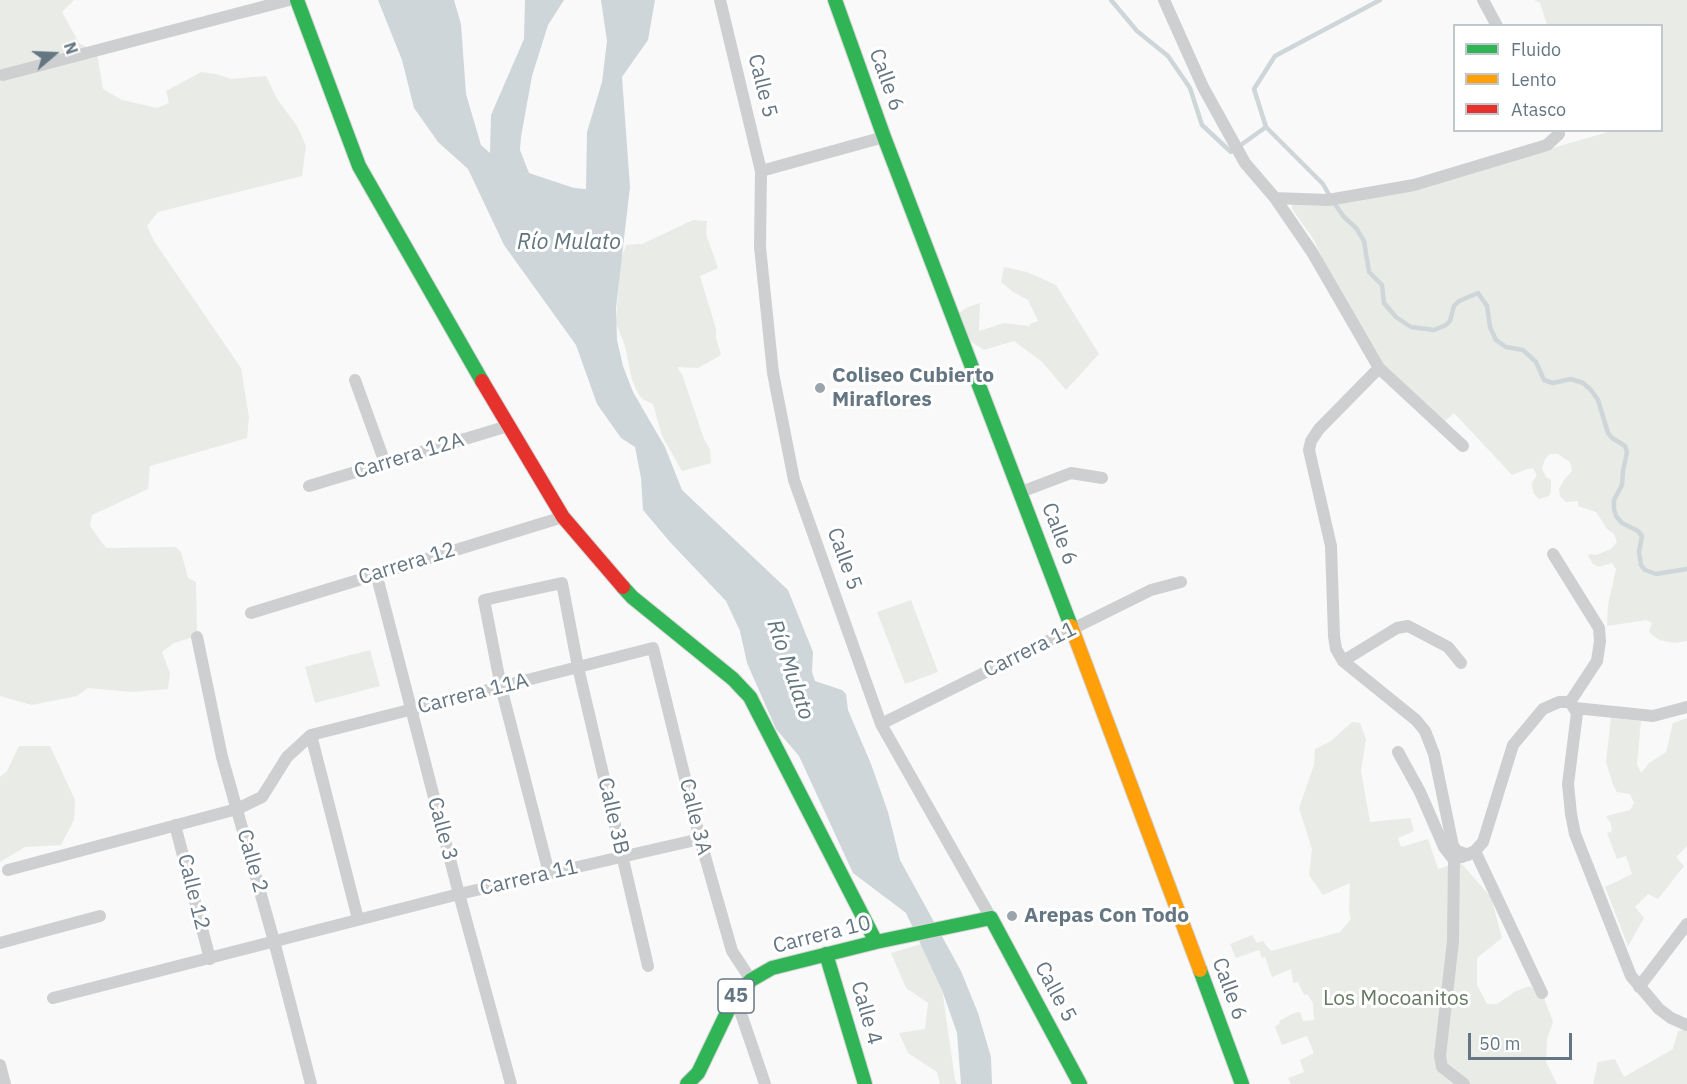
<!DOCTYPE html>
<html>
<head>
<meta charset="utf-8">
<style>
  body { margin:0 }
  #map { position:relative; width:1687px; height:1084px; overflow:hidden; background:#f9f9f9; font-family:"IBM Plex Sans",sans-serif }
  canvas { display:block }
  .legend { position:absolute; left:1453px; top:24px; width:210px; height:108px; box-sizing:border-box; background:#fff; border:2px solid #c1c8cd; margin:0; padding:8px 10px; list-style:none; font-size:18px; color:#657683 }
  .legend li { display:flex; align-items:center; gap:12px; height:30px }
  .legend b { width:30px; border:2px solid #c1c8cd }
  .north { position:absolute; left:24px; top:24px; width:60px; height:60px; -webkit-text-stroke:4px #fff; paint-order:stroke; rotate:71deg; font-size:16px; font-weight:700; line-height:24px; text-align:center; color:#657683 }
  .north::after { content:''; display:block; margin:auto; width:21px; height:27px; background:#657683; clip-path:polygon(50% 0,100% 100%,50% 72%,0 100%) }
  .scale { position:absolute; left:1468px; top:1033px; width:104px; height:27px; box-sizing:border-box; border:3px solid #657683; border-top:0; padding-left:8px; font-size:18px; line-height:21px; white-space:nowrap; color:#657683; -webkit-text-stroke:4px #fff; paint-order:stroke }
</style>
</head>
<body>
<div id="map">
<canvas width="1687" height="1084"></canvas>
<ul class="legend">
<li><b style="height:8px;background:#30b455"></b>Fluido</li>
<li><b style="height:8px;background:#ff9f0a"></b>Lento</li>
<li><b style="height:8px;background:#e5322d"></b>Atasco</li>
</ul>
<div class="north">N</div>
<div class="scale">50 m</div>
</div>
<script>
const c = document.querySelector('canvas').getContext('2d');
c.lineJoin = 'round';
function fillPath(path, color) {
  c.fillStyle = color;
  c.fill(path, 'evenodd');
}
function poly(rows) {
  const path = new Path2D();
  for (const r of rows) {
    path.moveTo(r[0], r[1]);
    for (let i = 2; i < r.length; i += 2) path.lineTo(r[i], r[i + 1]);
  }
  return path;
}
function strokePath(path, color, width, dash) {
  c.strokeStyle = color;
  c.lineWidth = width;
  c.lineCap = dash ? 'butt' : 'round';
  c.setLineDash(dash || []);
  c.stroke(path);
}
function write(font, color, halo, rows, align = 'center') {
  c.font = font + ' "IBM Plex Sans",sans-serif';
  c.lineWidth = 6;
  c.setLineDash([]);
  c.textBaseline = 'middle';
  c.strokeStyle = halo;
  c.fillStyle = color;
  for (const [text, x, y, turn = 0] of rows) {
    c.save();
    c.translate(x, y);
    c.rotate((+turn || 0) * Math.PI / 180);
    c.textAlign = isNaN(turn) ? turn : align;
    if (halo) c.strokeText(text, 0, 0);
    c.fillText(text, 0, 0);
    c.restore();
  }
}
fillPath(poly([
  [0,0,74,0,62,12,79,43,97,53,103,89,122,100,157,108,169,103,166,91,201,72,216,74,231,79,266,76,277,99,297,126,306,146,302,176,158,212,147,226,154,241,241,368,249,417,247,438,150,466,148,489,92,515,90,526,106,548,176,547,181,552,188,578,196,582,197,636,174,643,162,652,170,673,168,689,132,692,88,688,77,696,32,705,0,696],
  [1534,0,1687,0,1687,641,1675,643,1659,640,1649,632,1652,623,1646,620,1607,626,1608,605,1616,569,1612,563,1599,567,1593,564,1588,556,1590,554,1596,555,1611,549,1617,542,1614,534,1607,529,1596,512,1578,506,1578,501,1566,502,1560,496,1559,489,1564,480,1572,471,1570,462,1558,454,1550,454,1545,459,1542,469,1546,477,1551,480,1551,491,1549,496,1539,499,1534,494,1532,487,1532,483,1537,475,1533,468,1527,469,1512,475,1454,413,1444,422,1371,352,1347,312,1314,240,1292,209,1292,204,1324,204,1549,149,1612,131,1662,130,1662,26,1547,25,1540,3],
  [693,220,707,221,706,234,718,268,700,276,716,329,716,338,721,355,698,368,677,367,682,374,704,439,710,449,711,463,682,471,662,436,653,404,644,400,639,395,632,380,625,346,616,323,620,263,626,245,642,244],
  [1004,267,1027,272,1056,285,1099,354,1066,390,1042,362,1014,341,984,350,960,334,956,315,968,307,980,303,979,331,1004,323,1030,326,1030,324,1038,321,1028,300,1013,292,1001,282],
  [911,600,938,672,905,684,877,612],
  [370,650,380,686,315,703,305,667],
  [1611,718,1641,721,1637,764,1641,773,1649,763,1666,752,1673,723,1687,718,1687,846,1676,857,1684,866,1658,899,1648,894,1635,907,1644,918,1628,946,1605,887,1632,874,1626,856,1617,859,1607,833,1612,831,1611,824,1606,816,1630,810,1634,803,1630,794,1617,792,1613,785,1606,762],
  [1352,722,1360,723,1366,739,1361,771,1370,822,1410,818,1414,831,1398,838,1401,847,1428,839,1438,869,1460,862,1491,897,1502,938,1477,958,1477,985,1487,1004,1497,1004,1516,991,1530,986,1544,998,1553,1022,1547,1039,1546,1062,1557,1084,1291,1084,1288,1078,1304,1072,1300,1060,1314,1053,1307,1036,1282,1045,1275,1027,1280,1023,1279,1021,1296,1012,1300,1012,1303,1021,1314,1020,1313,1003,1307,994,1304,995,1298,982,1293,983,1291,969,1272,977,1265,957,1262,958,1259,950,1236,958,1230,944,1252,935,1257,943,1263,941,1271,951,1340,932,1351,919,1349,911,1350,883,1323,895,1309,875,1312,849,1299,808,1314,765,1315,749,1331,741],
  [19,746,50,746,75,800,74,820,61,845,25,847,0,862,0,777,7,771],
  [935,940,955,1080,957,1084,940,1084,937,1072,908,1053,899,1033,925,1029,928,1003,906,988,891,953],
  [1687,1028,1687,1084,1593,1084,1598,1062,1615,1059,1624,1077,1673,1049,1678,1031]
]), '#e8ebe6');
fillPath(poly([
  [378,0,454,0,461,24,466,94,481,145,490,153,491,115,524,39,525,0,564,0,548,25,532,76,521,137,520,150,529,173,574,188,586,189,587,132,602,82,607,41,601,0,655,0,648,40,622,77,630,187,616,308,617,340,623,366,633,392,665,447,682,490,788,590,813,652,812,672,815,681,842,690,846,694,848,710,871,764,888,812,900,860,961,971,978,1013,991,1057,992,1084,961,1084,957,1033,942,990,906,913,853,873,799,756,776,729,747,663,740,631,726,601,670,542,643,510,641,478,635,447,621,438,597,404,576,345,504,245,468,169,438,142,414,108,402,60]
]), '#ced6d9');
strokePath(poly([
  [1111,0,1137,31,1168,56,1190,88,1202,125,1231,152,1266,127],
  [1380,0,1275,56,1254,89,1266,127,1323,184,1332,200,1344,217,1356,228,1364,241,1369,272,1382,285,1384,303,1396,317,1411,327,1434,330,1446,325,1450,321,1454,306,1459,301,1478,293,1487,306,1490,327,1496,340,1506,347,1523,350,1536,362,1544,380,1553,383,1571,379,1583,383,1591,390,1598,400,1608,433,1612,438,1625,446,1627,452,1623,471,1622,485,1614,500,1614,509,1616,516,1622,523,1638,531,1642,536,1639,552,1641,565,1645,570,1656,574,1687,569]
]), '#ced6d9', 4.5);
const fast = poly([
  [297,0,359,166,482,381],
  [835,0,884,137,1071,626],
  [623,587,632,597,733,679,750,697,876,942],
  [826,954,865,1084],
  [1200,970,1242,1084],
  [687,1084,698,1073,735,996,751,980,772,968,876,942,991,918,1080,1084]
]);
const slow = poly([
  [1071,626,1200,970]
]);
const jam = poly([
  [482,381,563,517,623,587]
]);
strokePath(fast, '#d5d6d7', 16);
strokePath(slow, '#d5d6d7', 16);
strokePath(jam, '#d5d6d7', 16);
strokePath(poly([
  [720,0,761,171,760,247,773,373,794,480,881,724,991,918],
  [1164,0,1203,87,1245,163,1275,198,1312,252,1379,368,1463,446],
  [1483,0,1497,26],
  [3,75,289,0],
  [761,171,884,137],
  [1275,198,1328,200,1414,185,1547,145,1559,134,1559,130],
  [1379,368,1319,429,1311,441,1309,450,1331,546,1334,636,1336,649,1343,661,1416,720,1425,731,1434,754,1453,846,1457,851,1468,855],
  [355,380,385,463],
  [309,486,508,426],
  [1021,492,1071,473,1102,478],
  [1553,554,1599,628,1600,641,1597,661,1570,702],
  [376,573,459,894,511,1084],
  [251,613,563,517],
  [197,637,222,757,274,941,311,1084],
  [1343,661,1397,628,1408,626,1448,647,1461,663],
  [1570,702,1577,713,1568,784,1571,814,1575,834,1631,976,1659,1009,1671,1018,1687,1025],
  [1575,708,1653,716,1687,707],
  [881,724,1151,590,1181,582],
  [311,735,358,919],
  [1398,752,1420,792,1444,847,1454,860,1453,941,1440,1056,1442,1067,1464,1084],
  [175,825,210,959],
  [1475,851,1542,993],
  [1462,857,1475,851,1483,842,1513,745,1543,709,1559,702,1570,702],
  [8,870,237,809,262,797,287,757,311,735,653,648,700,839,732,951,751,980],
  [549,873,501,687,484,600,562,583,578,667,648,966],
  [0,943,100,916],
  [1639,987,1687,924],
  [735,996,765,1084],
  [53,998,459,894,700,839],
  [0,1065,5,1084]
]), '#cecfd0', 12);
strokePath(fast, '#30b455', 14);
strokePath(slow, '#ff9f0a', 14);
strokePath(jam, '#e5322d', 14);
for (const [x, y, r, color] of [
  [820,388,6,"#99a4ac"],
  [1012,916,6,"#99a4ac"]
]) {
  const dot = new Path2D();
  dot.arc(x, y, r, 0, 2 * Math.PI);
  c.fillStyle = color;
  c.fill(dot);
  strokePath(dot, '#fff', 2);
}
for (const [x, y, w] of [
  [736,996,36]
]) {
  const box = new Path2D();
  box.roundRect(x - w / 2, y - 17, w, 34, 4.5);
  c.fillStyle = '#fff';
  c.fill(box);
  strokePath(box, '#657683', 1.5);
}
write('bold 20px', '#657683', null, [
  ["45",736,996]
]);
write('21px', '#657683', '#fff', [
  ["Calle 6",886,80,70],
  ["Calle 5",762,86,76],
  ["Carrera 12A",409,456,-17],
  ["Calle 6",1059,534,69],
  ["Calle 5",844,559,70],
  ["Carrera 12",407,564,-17],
  ["Carrera 11",1030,650,-26],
  ["Carrera 11A",473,694,-14],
  ["Calle 3B",613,816,77],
  ["Calle 3A",695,817,76],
  ["Calle 3",442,829,75],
  ["Calle 2",252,861,74],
  ["Carrera 11",529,878,-13],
  ["Calle 12",193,892,76],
  ["Carrera 10",822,935,-14],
  ["Calle 6",1229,989,70],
  ["Calle 5",1055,992,62],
  ["Calle 4",866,1013,74]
]);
write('bold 21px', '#657683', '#fff', [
  ["Coliseo Cubierto",832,376],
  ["Miraflores",832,400],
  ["Arepas Con Todo",1024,916]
], 'left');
write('21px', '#687a64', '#fff', [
  ["Los Mocoanitos",1396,999]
]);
write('italic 22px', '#60757c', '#fff', [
  ["Río Mulato",569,243],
  ["Río Mulato",790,670,71]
]);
</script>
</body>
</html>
